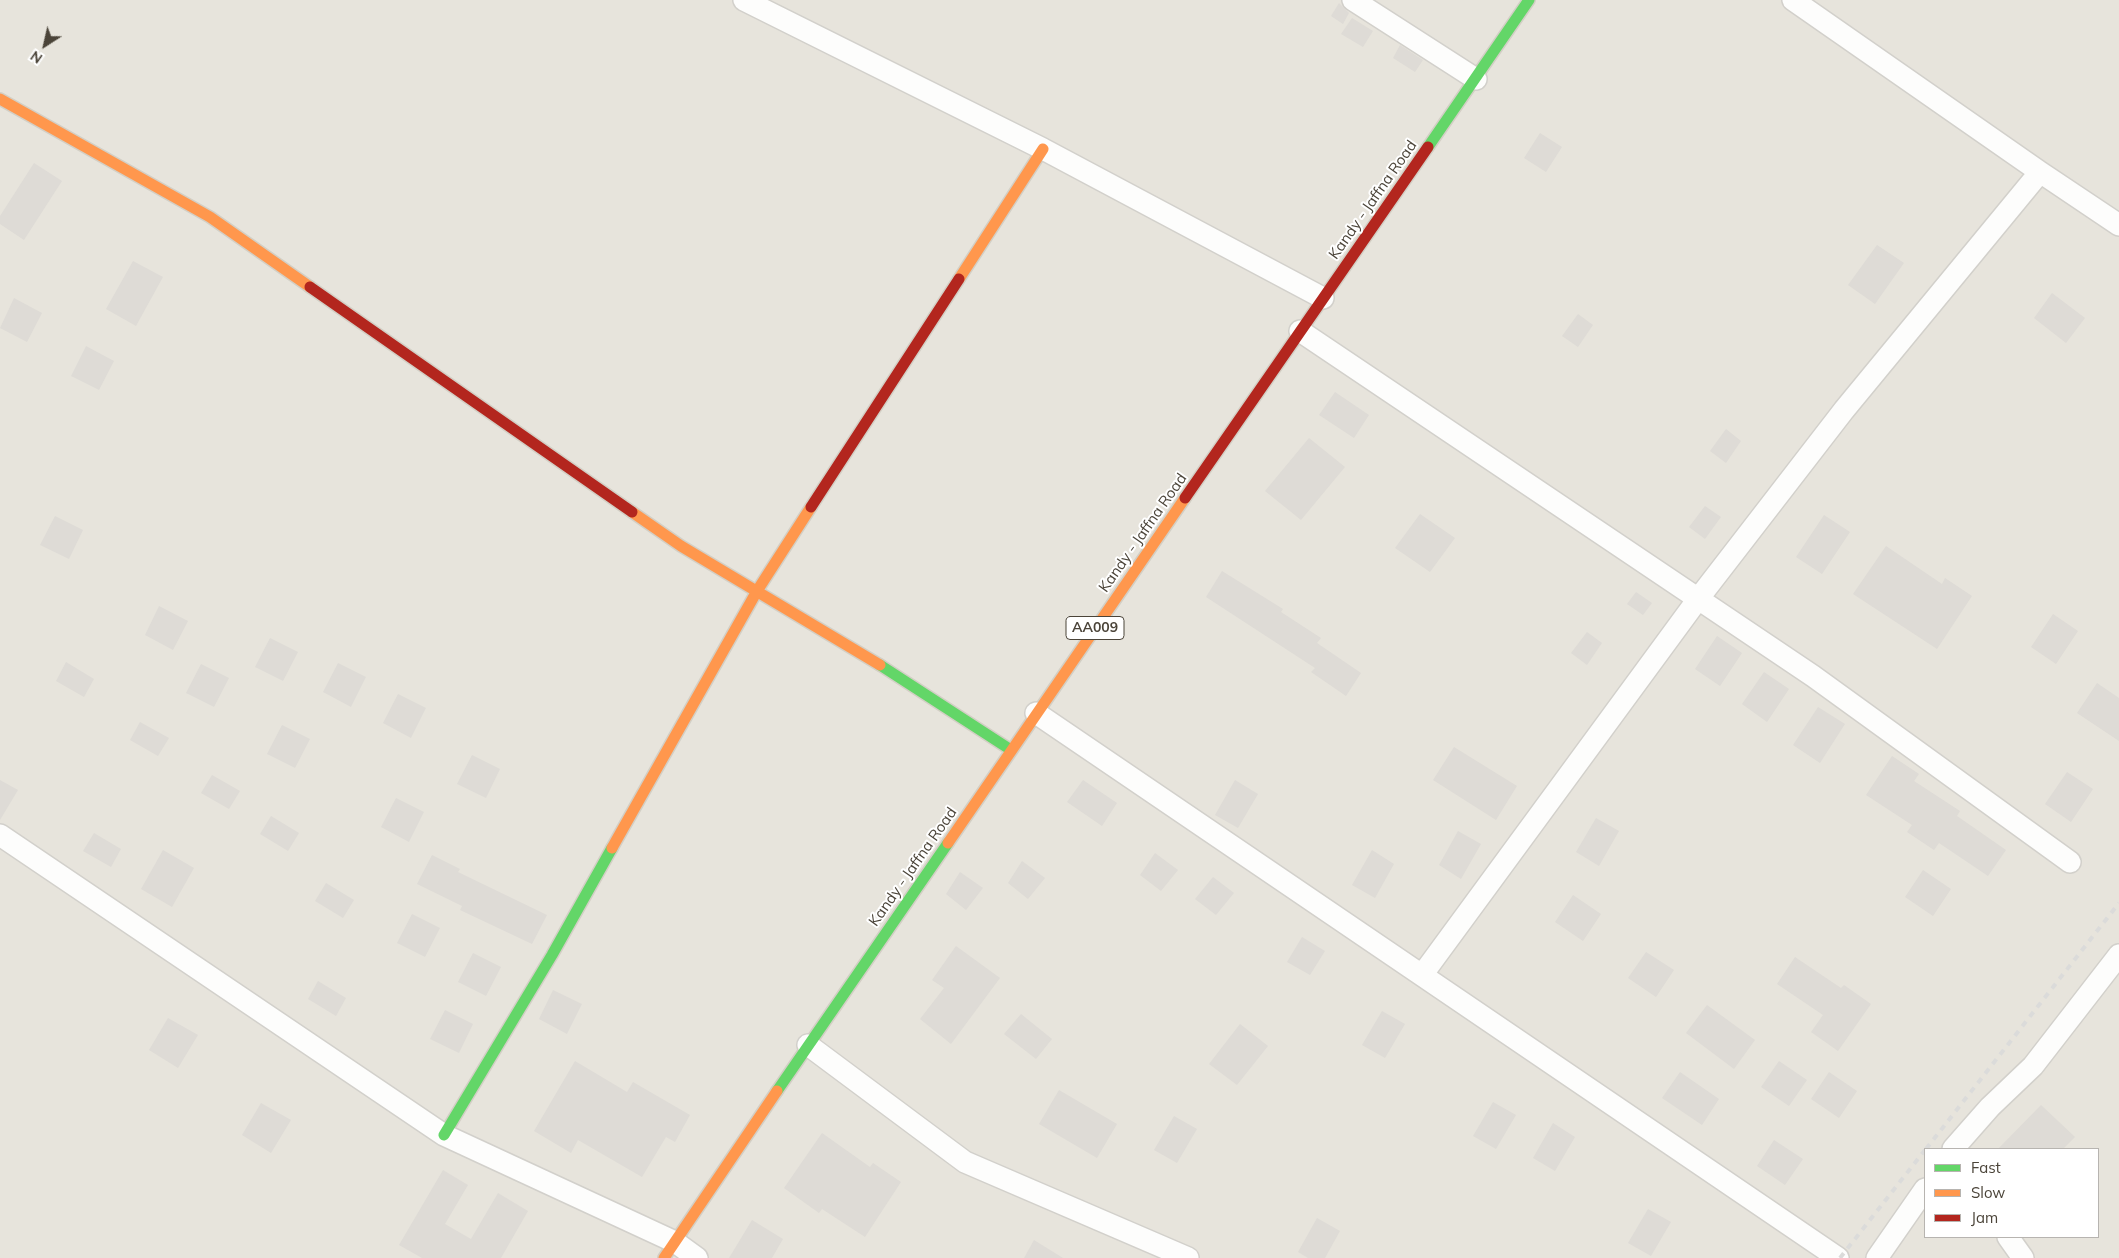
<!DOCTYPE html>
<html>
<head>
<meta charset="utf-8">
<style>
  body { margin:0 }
  #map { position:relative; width:2119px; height:1258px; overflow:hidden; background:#f4f2ee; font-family:Mulish,sans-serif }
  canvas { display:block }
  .legend { position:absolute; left:1924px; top:1148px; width:175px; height:90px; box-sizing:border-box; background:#fff; border:1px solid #b7b4b0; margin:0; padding:6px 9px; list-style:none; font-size:15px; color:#4b4439 }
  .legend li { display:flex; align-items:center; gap:10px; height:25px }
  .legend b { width:25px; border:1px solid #b7b4b0 }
  .north { position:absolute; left:20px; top:20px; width:50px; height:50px; -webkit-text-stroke:4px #fff; paint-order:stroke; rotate:215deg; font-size:14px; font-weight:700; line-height:20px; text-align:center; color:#4b4439 }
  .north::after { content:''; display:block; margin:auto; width:18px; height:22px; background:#4b4439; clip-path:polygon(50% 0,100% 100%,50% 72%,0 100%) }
</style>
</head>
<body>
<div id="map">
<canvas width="2119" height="1258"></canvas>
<ul class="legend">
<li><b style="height:6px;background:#63d668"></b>Fast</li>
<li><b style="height:6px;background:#ff974d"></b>Slow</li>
<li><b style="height:6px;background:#b3261e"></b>Jam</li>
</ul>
<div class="north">N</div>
</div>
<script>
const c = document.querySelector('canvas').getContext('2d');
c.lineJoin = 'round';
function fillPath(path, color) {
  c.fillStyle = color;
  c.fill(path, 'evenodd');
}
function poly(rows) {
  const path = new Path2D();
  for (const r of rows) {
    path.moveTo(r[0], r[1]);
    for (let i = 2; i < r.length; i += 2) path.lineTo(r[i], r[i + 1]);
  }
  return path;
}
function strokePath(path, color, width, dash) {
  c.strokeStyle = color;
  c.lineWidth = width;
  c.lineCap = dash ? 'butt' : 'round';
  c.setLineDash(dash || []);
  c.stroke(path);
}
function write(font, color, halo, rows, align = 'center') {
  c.font = font + ' Mulish,sans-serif';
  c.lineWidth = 4;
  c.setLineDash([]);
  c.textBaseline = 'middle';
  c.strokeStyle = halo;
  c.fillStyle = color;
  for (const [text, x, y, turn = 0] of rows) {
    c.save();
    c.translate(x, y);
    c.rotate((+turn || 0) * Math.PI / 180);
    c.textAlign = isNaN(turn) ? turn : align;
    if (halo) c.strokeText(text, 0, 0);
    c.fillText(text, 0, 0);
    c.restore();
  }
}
fillPath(poly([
  [0,0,2119,0,2119,1258,0,1258],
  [1925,1149,2098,1149,2098,1237,1925,1237]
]), '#e7e4dc');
fillPath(poly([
  [1339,3,1349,13,1343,24,1331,16],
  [1352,18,1373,31,1363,47,1341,34],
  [1400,45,1423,60,1415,72,1393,58],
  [1540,133,1562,147,1546,172,1524,158],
  [34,163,62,181,24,240,0,224,0,216],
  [1877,245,1904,263,1875,304,1848,285],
  [133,261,163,277,136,326,106,309],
  [2052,293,2085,318,2066,343,2034,318],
  [14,298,42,313,27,342,0,328],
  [1578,314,1593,325,1578,347,1562,336],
  [86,346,114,361,99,390,71,376],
  [1335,392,1369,415,1354,438,1319,415],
  [1726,429,1741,441,1726,463,1710,451],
  [1309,438,1345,467,1301,520,1265,491],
  [1705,506,1721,517,1705,539,1689,527],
  [1420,514,1455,538,1430,572,1395,548],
  [1824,515,1850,532,1822,574,1796,557],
  [55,516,83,530,69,559,40,545],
  [1886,546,1942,584,1945,578,1972,596,1937,649,1853,594],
  [1222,571,1283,609,1281,612,1321,638,1317,643,1361,673,1346,696,1311,672,1315,668,1206,597],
  [1636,592,1652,603,1643,615,1627,604],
  [159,606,188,621,173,650,145,635],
  [2053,614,2078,631,2056,664,2031,647],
  [1587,632,1602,643,1587,665,1571,653],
  [1717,636,1742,653,1720,686,1695,669],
  [270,638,298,652,283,681,255,667],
  [66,662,94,679,84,697,56,681],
  [338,663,366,677,351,707,323,692],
  [201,664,229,678,214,707,186,693],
  [1764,672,1789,689,1767,722,1742,704],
  [2097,683,2119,698,2119,741,2077,713],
  [398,694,426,708,411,738,383,723],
  [1818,707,1845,724,1820,763,1793,745],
  [140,722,169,738,158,756,130,740],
  [282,725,310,739,295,768,267,754],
  [1454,747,1517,786,1496,820,1433,780],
  [472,755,500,769,486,798,457,784],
  [1892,756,1919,774,1914,781,1960,811,1957,816,2006,850,1988,876,1939,843,1934,850,1907,832,1912,825,1866,795],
  [2067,772,2093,789,2071,822,2045,804],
  [212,775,240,791,229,809,201,793],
  [0,780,18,790,0,820],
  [1083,780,1117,803,1102,826,1067,802],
  [1235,780,1258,794,1238,828,1215,815],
  [396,798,424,812,409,842,381,827],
  [271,816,299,833,288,851,260,834],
  [1596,818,1619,831,1599,866,1576,852],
  [1458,831,1481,844,1461,879,1439,865],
  [94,833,121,849,111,867,83,851],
  [163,850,194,868,172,907,141,889],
  [1372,850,1394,864,1375,898,1352,885],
  [1155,853,1178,870,1161,891,1140,875],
  [432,855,460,869,458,872,547,915,532,944,460,910,462,906,417,884],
  [1022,861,1045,878,1028,899,1008,883],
  [1923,870,1951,889,1933,916,1905,897],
  [960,872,983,888,966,910,946,894],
  [1213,877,1234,893,1216,915,1195,899],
  [326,883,354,900,343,918,315,901],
  [1573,895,1601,914,1583,941,1555,922],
  [412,914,440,928,425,957,397,943],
  [1302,937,1325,951,1310,975,1287,962],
  [956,946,1000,978,951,1044,920,1019,944,988,932,980],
  [1646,952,1674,970,1656,997,1628,978],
  [473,953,501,967,486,996,458,982],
  [1795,957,1841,988,1844,985,1871,1004,1838,1051,1811,1032,1823,1015,1777,984],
  [318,981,346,998,336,1016,308,999],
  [553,990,582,1004,567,1034,539,1019],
  [1707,1005,1755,1040,1734,1069,1686,1033],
  [445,1010,473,1024,459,1053,430,1039],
  [1382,1011,1405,1024,1385,1058,1362,1045],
  [1021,1014,1052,1039,1036,1059,1004,1034],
  [168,1018,198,1035,178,1068,149,1050],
  [1240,1024,1268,1046,1237,1085,1209,1064],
  [575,1061,627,1092,633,1082,690,1115,675,1142,666,1137,642,1177,578,1140,571,1153,534,1131],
  [1779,1061,1807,1080,1789,1106,1761,1087],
  [1680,1072,1719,1099,1702,1125,1662,1098],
  [1829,1072,1857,1091,1839,1118,1811,1099],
  [1059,1090,1117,1124,1097,1158,1039,1124],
  [1493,1102,1516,1115,1496,1149,1473,1136],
  [261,1103,291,1120,271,1153,242,1135],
  [2041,1105,2075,1137,2063,1149,1998,1149],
  [1174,1116,1197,1129,1177,1163,1154,1150],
  [1553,1123,1575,1137,1555,1171,1533,1158],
  [822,1133,870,1167,873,1163,901,1182,865,1237,822,1209,819,1213,784,1188],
  [1774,1140,1803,1159,1785,1185,1757,1166],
  [443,1170,468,1185,445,1224,471,1239,498,1193,528,1211,501,1258,422,1258,399,1245],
  [1648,1209,1671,1222,1651,1256,1628,1243],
  [1317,1218,1340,1231,1325,1258,1308,1258,1298,1252],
  [752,1220,783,1239,772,1258,729,1258],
  [1034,1240,1063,1258,1024,1258]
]), '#dedbd6');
const street = poly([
  [744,0,1043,149,1323,298],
  [1353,0,1476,79],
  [1793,0,2040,172,2119,225],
  [1300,331,1813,676,2070,862],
  [1036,713,1838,1258],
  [0,835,444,1135,675,1242,697,1258],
  [1422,975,1698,599,1844,410,2040,172],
  [808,1045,965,1162,1188,1258],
  [1953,1149,1990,1107,2033,1066,2119,955],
  [2008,1237,2023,1258],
  [1877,1258,1925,1189]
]);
const fast = poly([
  [1428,147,1529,0],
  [880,665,1011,750],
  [777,1091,948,843],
  [444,1135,552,955,612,848]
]);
const slow = poly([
  [0,99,210,217,310,287],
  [959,279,1043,149],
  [632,512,681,546,880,665],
  [948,843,1185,498],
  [612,848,757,591,811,507],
  [664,1258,777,1091]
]);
const jam = poly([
  [310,287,632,512],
  [1185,498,1428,147],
  [811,507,959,279]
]);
strokePath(street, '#d2d0cb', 24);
strokePath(fast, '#d3cfc5', 14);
strokePath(slow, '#d3cfc5', 14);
strokePath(jam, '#d3cfc5', 14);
strokePath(street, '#fdfdfc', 21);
strokePath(fast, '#63d668', 11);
strokePath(slow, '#ff974d', 11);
strokePath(jam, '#b3261e', 11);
strokePath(poly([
  [1926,1149,2119,903],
  [1840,1258,1925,1150]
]), '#dbdbda', 4, [6, 6]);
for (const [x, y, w] of [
  [1095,628,58]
]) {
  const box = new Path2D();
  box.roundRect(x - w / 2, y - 11.5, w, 23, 4);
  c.fillStyle = '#fff';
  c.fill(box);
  strokePath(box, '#4b4439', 1);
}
write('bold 14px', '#4b4439', null, [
  ["AA009",1095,628]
]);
write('15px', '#4b4439', '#fff', [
  ["Kandy - Jaffna Road",1373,200,-55],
  ["Kandy - Jaffna Road",1143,533,-55],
  ["Kandy - Jaffna Road",913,867,-55]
]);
</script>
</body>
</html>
